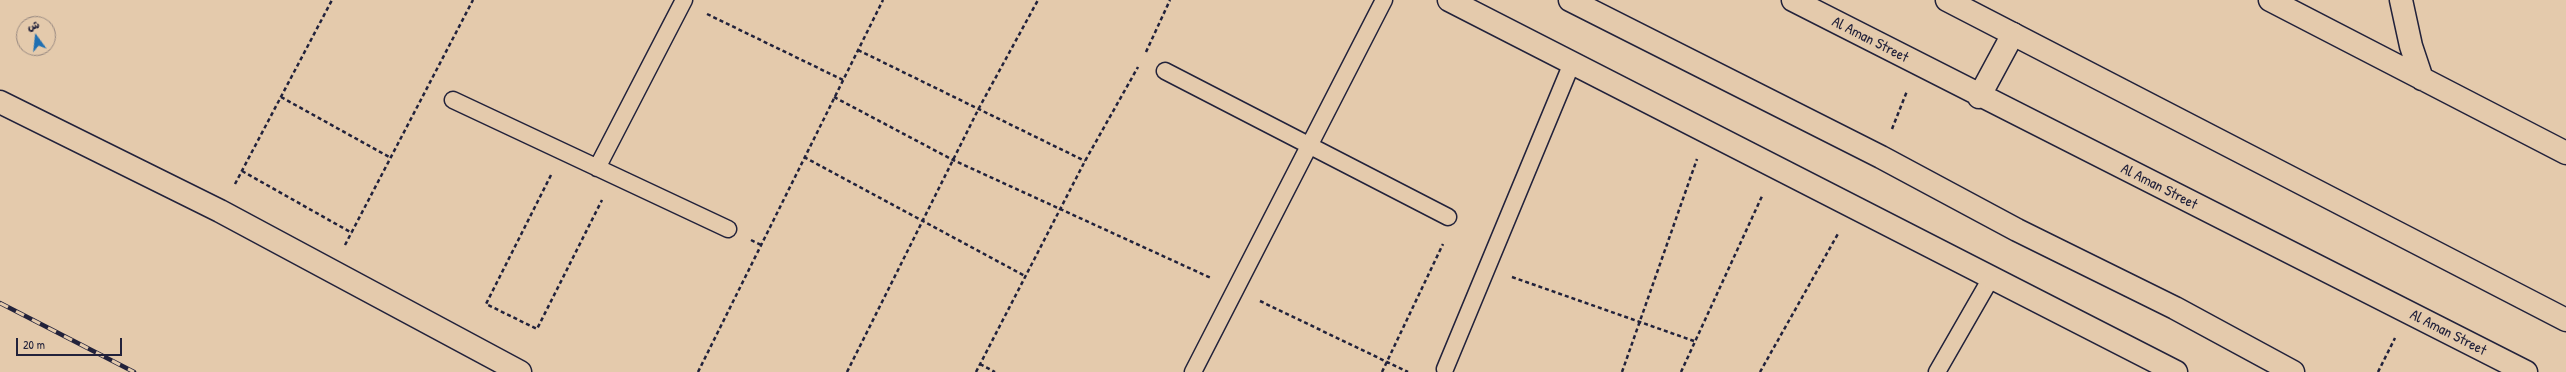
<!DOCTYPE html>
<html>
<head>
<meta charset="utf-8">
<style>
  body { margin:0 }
  #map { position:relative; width:2566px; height:372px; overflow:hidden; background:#e4caac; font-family:"Patrick Hand","Playpen Sans Arabic",sans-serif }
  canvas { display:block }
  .north { position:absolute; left:16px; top:16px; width:40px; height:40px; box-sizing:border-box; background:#e4caac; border:1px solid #96877f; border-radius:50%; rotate:345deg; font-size:11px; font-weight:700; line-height:16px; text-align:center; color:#22223b }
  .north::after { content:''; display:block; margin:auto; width:14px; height:18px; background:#1f6fb2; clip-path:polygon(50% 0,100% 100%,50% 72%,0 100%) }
  .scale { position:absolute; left:16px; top:338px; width:106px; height:18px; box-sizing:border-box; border:2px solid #22223b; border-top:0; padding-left:5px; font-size:12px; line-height:14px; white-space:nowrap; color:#22223b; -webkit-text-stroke:3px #e4caac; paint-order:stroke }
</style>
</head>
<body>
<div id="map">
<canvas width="2566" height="372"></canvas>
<div class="north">ش</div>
<div class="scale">20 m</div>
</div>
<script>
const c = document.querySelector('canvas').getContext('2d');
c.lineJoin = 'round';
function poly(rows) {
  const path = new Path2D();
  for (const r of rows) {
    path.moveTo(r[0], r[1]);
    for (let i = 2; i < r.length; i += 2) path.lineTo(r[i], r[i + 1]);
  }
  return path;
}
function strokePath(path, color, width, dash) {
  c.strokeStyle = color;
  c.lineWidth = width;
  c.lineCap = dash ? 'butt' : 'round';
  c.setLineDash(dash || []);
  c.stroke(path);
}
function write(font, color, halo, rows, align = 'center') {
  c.font = font + ' "Patrick Hand",sans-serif';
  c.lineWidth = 3;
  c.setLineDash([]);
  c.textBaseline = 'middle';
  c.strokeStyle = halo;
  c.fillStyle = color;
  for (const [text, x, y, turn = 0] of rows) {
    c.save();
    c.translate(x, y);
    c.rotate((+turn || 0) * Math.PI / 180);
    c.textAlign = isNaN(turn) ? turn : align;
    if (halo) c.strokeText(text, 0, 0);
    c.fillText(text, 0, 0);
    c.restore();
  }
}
const service = poly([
  [1165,71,1448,217],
  [453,100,728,229],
  [597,168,684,0],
  [1445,369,1572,63],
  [1193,372,1384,0],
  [1937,372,1991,278]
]);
const minor = poly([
  [1449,0,2176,372],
  [1947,0,2566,320],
  [2270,0,2566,153],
  [2401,0,2411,46,2422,79],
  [0,102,220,211,520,372]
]);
const tertiary = poly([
  [1570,0,1881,157,2017,230,2175,308,2293,372],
  [1793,0,2526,372],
  [1979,97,2013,34]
]);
strokePath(service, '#22223b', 19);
strokePath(minor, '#22223b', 25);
strokePath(tertiary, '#22223b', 25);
strokePath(poly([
  [707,14,843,80],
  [858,50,1085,161],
  [1146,52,1170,0],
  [281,97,391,158],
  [834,97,953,160,1211,278],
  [1892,129,1907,91],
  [804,157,1025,276],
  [242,171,352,233],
  [551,175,486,304,537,329,602,200],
  [235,184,332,0],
  [751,240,761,245],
  [345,245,473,0],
  [1512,277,1694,341],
  [1260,301,1408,372],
  [980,364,995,372],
  [698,372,883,0],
  [847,372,979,108,1038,0],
  [976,372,1085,161,1138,67],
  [1382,372,1443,244],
  [1622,372,1697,159],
  [1681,372,1763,194],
  [1760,372,1839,232],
  [2378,372,2395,338]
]), '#22223b', 2.5, [4, 3]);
strokePath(service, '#e4caac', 16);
strokePath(minor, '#e4caac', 22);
strokePath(tertiary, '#e4caac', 22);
const rail = poly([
  [0,303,134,372]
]);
strokePath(rail, '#22223b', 4.5);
strokePath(rail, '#e4caac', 3, [9]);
write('15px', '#22223b', '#e4caac', [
  ["Al Aman Street",1870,40,27],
  ["Al Aman Street",2159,187,27],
  ["Al Aman Street",2448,333,27]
]);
</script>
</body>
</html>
